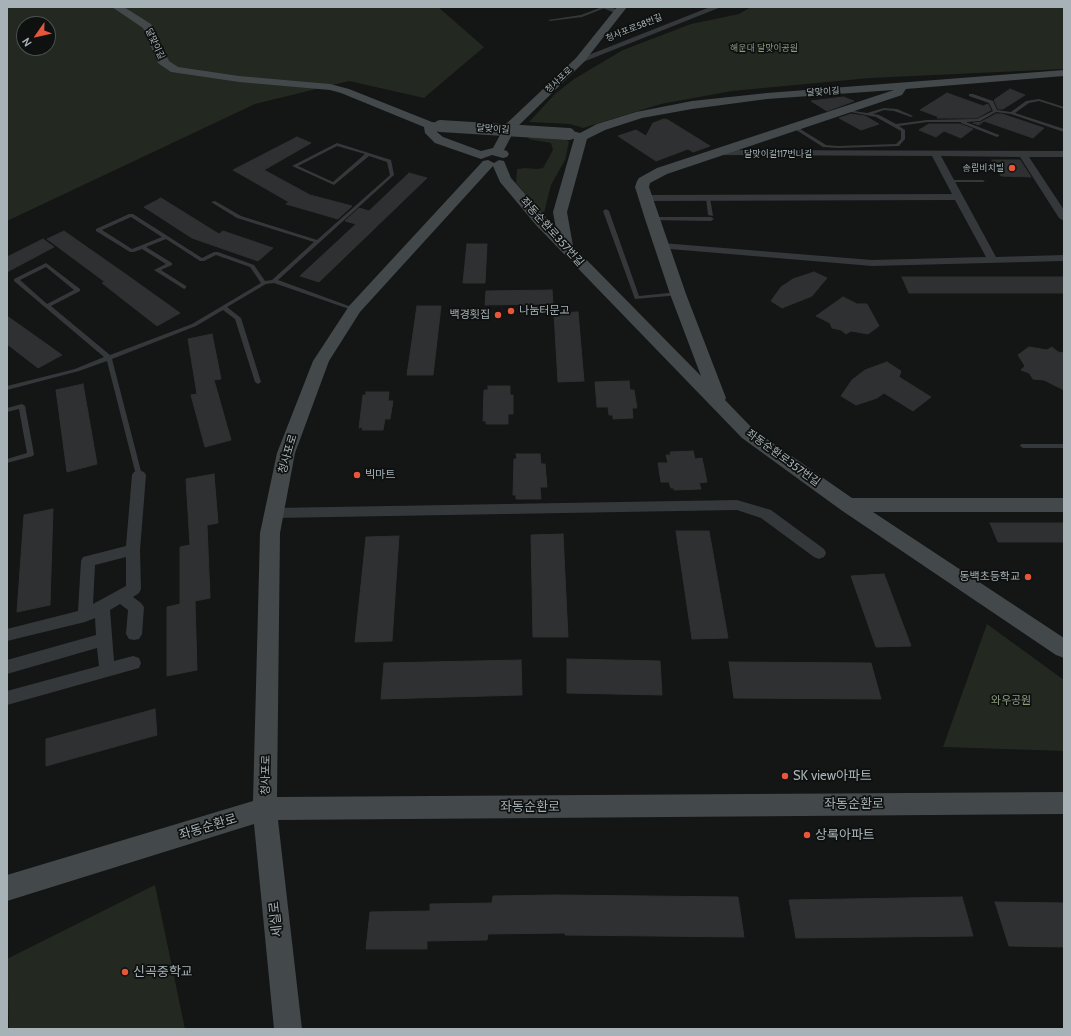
<!DOCTYPE html>
<html>
<head>
<meta charset="utf-8">
<style>
  body { margin:0 }
  #map { position:relative; width:1071px; height:1036px; overflow:hidden; background:#141515; font-family:Cabin,sans-serif }
  canvas { display:block }
  .frame { position:absolute; inset:0; border:8px solid #a6b2b5; pointer-events:none }
  .north { position:absolute; left:16px; top:16px; width:40px; height:40px; box-sizing:border-box; background:#0f1010; border:1px solid #4b5152; border-radius:50%; rotate:236deg; font-size:11px; font-weight:700; line-height:16px; text-align:center; color:#a6b2b5 }
  .north::after { content:''; display:block; margin:auto; width:14px; height:18px; background:#e6563b; clip-path:polygon(50% 0,100% 100%,50% 72%,0 100%) }
</style>
</head>
<body>
<div id="map">
<canvas width="1071" height="1036"></canvas>
<div class="frame"></div>
<div class="north">N</div>
</div>
<script>
const c = document.querySelector('canvas').getContext('2d');
c.lineJoin = 'round';
function fillPath(path, color) {
  c.fillStyle = color;
  c.fill(path, 'evenodd');
}
function poly(rows) {
  const path = new Path2D();
  for (const r of rows) {
    path.moveTo(r[0], r[1]);
    for (let i = 2; i < r.length; i += 2) path.lineTo(r[i], r[i + 1]);
  }
  return path;
}
function strokePath(path, color, width, dash) {
  c.strokeStyle = color;
  c.lineWidth = width;
  c.lineCap = dash ? 'butt' : 'round';
  c.setLineDash(dash || []);
  c.stroke(path);
}
function write(font, color, halo, rows, align = 'center') {
  c.font = font + ' Cabin,"Noto Sans KR",sans-serif';
  c.lineWidth = 3.5;
  c.setLineDash([]);
  c.textBaseline = 'middle';
  c.strokeStyle = halo;
  c.fillStyle = color;
  for (const [text, x, y, turn = 0] of rows) {
    c.save();
    c.translate(x, y);
    c.rotate((+turn || 0) * Math.PI / 180);
    c.textAlign = isNaN(turn) ? turn : align;
    if (halo) c.strokeText(text, 0, 0);
    c.fillText(text, 0, 0);
    c.restore();
  }
}
fillPath(poly([
  [7,7,438,7,484,47,424,98,349,81,255,104,7,221],
  [24,24,48,24,48,48,24,48],
  [751,7,1064,7,1064,69,870,78,732,91,661,104,583,128,570,124,529,122,555,94,574,79,623,50,691,24,739,14],
  [530,136,566,139,569,142,565,160,551,185,544,213,539,210,516,183,517,169,525,168,537,169,543,168,553,150,551,143,528,139],
  [987,624,1064,680,1064,751,943,747],
  [155,885,185,1029,9,1029,7,959]
]), '#232820');
const building = poly([
  [1010,89,1025,95,1003,109,998,109,994,100,1010,89],
  [947,93,983,106,988,104,991,110,977,118,937,118,939,117,920,110,947,93],
  [843,97,854,101,827,111,811,101,843,97],
  [851,114,865,116,879,124,861,130,839,118,851,114],
  [996,114,1002,114,1044,128,1033,138,984,121,979,125,973,123,981,122,996,114],
  [664,119,668,120,710,146,693,152,688,149,656,161,618,136,636,130,646,136,653,123,664,119],
  [929,124,960,124,973,129,961,138,944,131,936,137,919,130,929,124],
  [297,137,311,143,264,170,310,195,352,206,338,219,286,204,289,202,233,170,297,137],
  [992,160,1020,160,1031,177,1001,176,992,160],
  [409,173,427,178,319,282,300,276,356,224,345,221,359,208,369,211,409,173],
  [161,198,219,234,223,231,273,248,258,261,192,238,144,207,161,198],
  [64,231,124,273,180,313,157,326,102,283,105,282,47,239,64,231],
  [43,239,54,247,7,272,7,257,43,239],
  [467,244,487,244,485,283,463,283,467,244],
  [814,272,827,278,812,296,782,308,771,301,781,287,793,279,814,272],
  [902,277,1064,277,1064,293,909,293,902,277],
  [552,290,553,304,485,305,486,291,552,290],
  [843,297,857,304,867,304,879,326,868,334,851,331,846,334,841,330,832,328,830,323,816,316,843,297],
  [417,306,441,306,433,375,407,375,417,306],
  [578,312,584,381,558,382,554,313,578,312],
  [7,316,62,355,38,368,7,344,7,316],
  [212,334,221,379,214,380,231,440,205,447,191,395,197,394,188,339,212,334],
  [1029,347,1047,350,1052,347,1058,352,1064,353,1064,390,1044,380,1033,379,1029,373,1021,370,1025,366,1018,355,1029,347],
  [887,362,901,371,899,377,931,397,913,411,884,393,877,398,856,405,841,396,852,380,865,370,887,362],
  [629,381,630,390,634,390,637,408,632,408,633,418,613,419,613,415,609,415,608,407,597,407,595,382,629,381],
  [83,384,97,464,67,472,56,390,83,384],
  [488,386,510,386,510,395,513,395,513,414,508,414,508,424,486,424,486,421,483,421,484,390,488,390,488,386],
  [366,392,389,392,388,401,393,401,390,419,385,419,383,430,362,430,363,427,359,428,363,395,366,395,366,392],
  [693,451,695,459,702,458,707,482,699,483,701,489,674,490,674,488,671,488,669,482,661,482,658,463,668,463,666,455,671,455,670,452,693,451],
  [516,454,540,454,541,464,545,464,547,487,540,487,541,499,516,499,516,495,513,495,514,459,517,459,516,454],
  [214,474,218,523,207,525,210,598,195,601,197,670,167,676,167,607,180,604,180,547,190,545,186,479,214,474],
  [53,509,50,605,17,612,24,515,53,509],
  [990,523,1064,523,1064,542,998,542,990,523],
  [676,531,709,531,728,638,692,639,676,531],
  [563,534,568,637,533,637,531,535,563,534],
  [399,536,392,641,355,642,366,537,399,536],
  [884,574,911,646,876,647,851,576,884,574],
  [567,659,660,661,662,695,567,693,567,659],
  [521,660,522,695,381,699,384,663,521,660],
  [729,662,871,663,881,699,734,698,729,662],
  [155,709,157,735,46,766,46,739,155,709],
  [554,895,738,897,744,937,565,935,565,933,488,934,487,940,427,941,427,949,366,949,370,912,430,911,430,904,492,903,493,896,554,895],
  [962,897,973,936,796,938,789,900,962,897],
  [995,902,1064,903,1064,947,1009,946,995,902]
]);
fillPath(building, '#2f3031');
strokePath(building, '#2e3031', 1);
fillPath(poly([
  [602,7,607,7,582,17,550,21,548,20,581,15,602,7],
  [969,94,973,94,993,101,997,110,1011,112,1026,101,1039,99,1064,107,1064,109,1039,101,1029,103,1015,113,1064,129,1064,132,1011,114,996,112,980,121,966,122,999,135,999,136,997,137,961,123,961,122,927,122,899,126,905,130,905,139,899,146,838,148,823,147,793,128,797,127,826,145,838,146,896,144,901,139,901,131,876,117,846,111,848,110,867,113,884,108,897,109,913,116,911,117,894,111,884,110,873,114,879,115,896,124,927,120,977,119,993,111,989,103,969,96,969,94],
  [337,143,391,160,394,175,278,280,357,309,356,310,352,310,274,283,266,284,227,307,241,318,261,382,258,384,255,382,235,319,223,310,196,326,112,359,142,475,141,477,137,477,136,475,107,361,79,371,7,390,7,386,75,369,104,357,14,281,14,279,46,263,80,289,80,291,51,306,110,355,192,324,261,283,250,267,216,255,204,261,200,261,166,239,146,247,172,263,172,265,161,270,186,286,186,288,184,289,154,270,166,264,142,249,134,252,130,252,96,231,96,229,129,214,133,214,202,258,214,252,218,252,254,265,265,281,272,280,314,242,237,218,211,202,215,201,241,216,317,240,390,175,387,162,369,156,334,185,292,166,337,143],
  [337,146,365,154,333,182,298,166,337,146],
  [131,217,162,237,132,249,102,230,131,217],
  [46,267,74,290,47,304,20,280,46,267],
  [946,180,983,180,985,181,983,182,946,182,946,180],
  [706,197,710,198,713,216,708,215,706,197],
  [606,209,609,211,639,296,678,292,681,294,680,295,635,299,603,211,606,209],
  [652,217,711,217,714,219,711,221,650,220,649,219,652,217],
  [22,404,25,406,34,454,33,456,7,463,7,459,27,453,19,409,7,412,7,408,22,404],
  [1021,444,1064,444,1064,448,1023,448,1020,446,1021,444]
]), '#35383a');
fillPath(poly([
  [600,7,611,7,622,12,618,14,600,7],
  [710,7,721,7,583,62,577,62,576,60,710,7],
  [718,150,1064,151,1064,157,1029,157,1064,210,1064,221,1059,218,1020,157,941,156,996,257,1064,255,1064,261,872,266,658,248,657,246,658,244,662,243,872,260,986,257,955,200,645,201,640,198,645,195,952,194,932,156,715,155,713,153,715,151,718,150],
  [139,470,144,472,146,475,140,550,141,589,139,593,133,597,141,603,144,607,142,634,139,639,134,640,129,639,126,634,128,610,120,604,110,610,114,661,133,656,139,658,141,663,139,668,7,705,7,691,99,666,97,648,7,674,7,660,96,635,95,618,85,622,7,641,7,629,78,611,81,561,83,557,126,546,132,475,134,472,139,470],
  [126,557,126,586,93,604,95,565,126,557],
  [737,500,771,510,824,549,826,553,824,557,819,559,814,557,761,518,737,510,274,518,269,517,267,513,269,509,274,508,737,500]
]), '#35383a');
fillPath(poly([
  [112,7,124,7,151,24,169,61,178,67,239,76,330,84,349,89,432,122,444,123,446,126,444,129,437,129,437,132,443,137,481,151,493,148,506,124,576,58,617,7,627,7,584,62,515,129,504,150,507,151,509,154,507,157,503,158,492,155,481,159,435,143,425,133,424,127,341,93,330,90,239,82,171,72,158,63,143,28,112,7],
  [1064,70,1064,76,906,89,902,95,667,174,650,183,649,187,686,294,726,398,725,400,754,430,852,498,1064,498,1064,512,873,512,1064,638,1064,658,1056,655,841,510,742,438,536,225,500,182,493,166,360,312,329,361,295,453,280,533,277,797,1064,792,1064,814,278,820,302,1029,274,1029,254,824,7,901,7,875,253,801,260,533,277,453,313,361,349,306,483,161,488,160,494,163,499,160,504,161,511,178,556,229,553,212,574,139,565,137,563,134,565,131,569,130,580,133,597,124,636,112,692,101,767,93,1064,70],
  [894,90,657,168,639,178,637,181,635,187,645,219,670,294,701,376,573,246,567,212,587,139,605,130,642,118,692,109,767,99,894,90]
]), '#43484a');
strokePath(poly([
  [440,126,569,134]
]), '#43484a', 12);
for (const [x, y, r, color] of [
  [1012,168,4,"#e6563b"],
  [511,311,4,"#e6563b"],
  [498,315,4,"#e6563b"],
  [357,475,4,"#e6563b"],
  [1028,577,4,"#e6563b"],
  [785,776,4,"#e6563b"],
  [807,835,4,"#e6563b"],
  [125,972,4,"#e6563b"]
]) {
  const dot = new Path2D();
  dot.arc(x, y, r, 0, 2 * Math.PI);
  c.fillStyle = color;
  c.fill(dot);
  strokePath(dot, '#0f1010', 1.5);
}
write('9px', '#a6b2b5', '#0f1010', [
  ["청사포로58번길",634,28,-22],
  ["달맞이길",155,44,65],
  ["청사포로",559,80,-43],
  ["달맞이길",823,92,-4],
  ["달맞이길",493,129,4],
  ["달맞이길117번나길",778,154]
]);
write('9px', '#8d9f7e', '#0f1010', [
  ["해운대 달맞이공원",764,48]
]);
write('9px', '#a6b2b5', '#0f1010', [
  ["송림비치빌",1004,168]
], 'right');
write('11px', '#a6b2b5', '#0f1010', [
  ["좌동순환로357번길",552,232,48],
  ["청사포로",288,454,-74],
  ["좌동순환로357번길",783,458,36],
  ["청사포로",266,775,-89]
]);
write('11px', '#a6b2b5', '#0f1010', [
  ["나눔터문고",519,311],
  ["백경횟집",490,315,"right"],
  ["빅마트",365,475],
  ["동백초등학교",1020,577,"right"]
], 'left');
write('11px', '#8d9f7e', '#0f1010', [
  ["와우공원",1011,701]
]);
write('13px', '#a6b2b5', '#0f1010', [
  ["SK view아파트",793,776],
  ["상록아파트",815,835],
  ["신곡중학교",133,972]
], 'left');
write('13px', '#a6b2b5', '#0f1010', [
  ["좌동순환로",854,804],
  ["좌동순환로",530,807],
  ["좌동순환로",208,827,-17],
  ["세실로",276,919,-96]
]);
</script>
</body>
</html>
